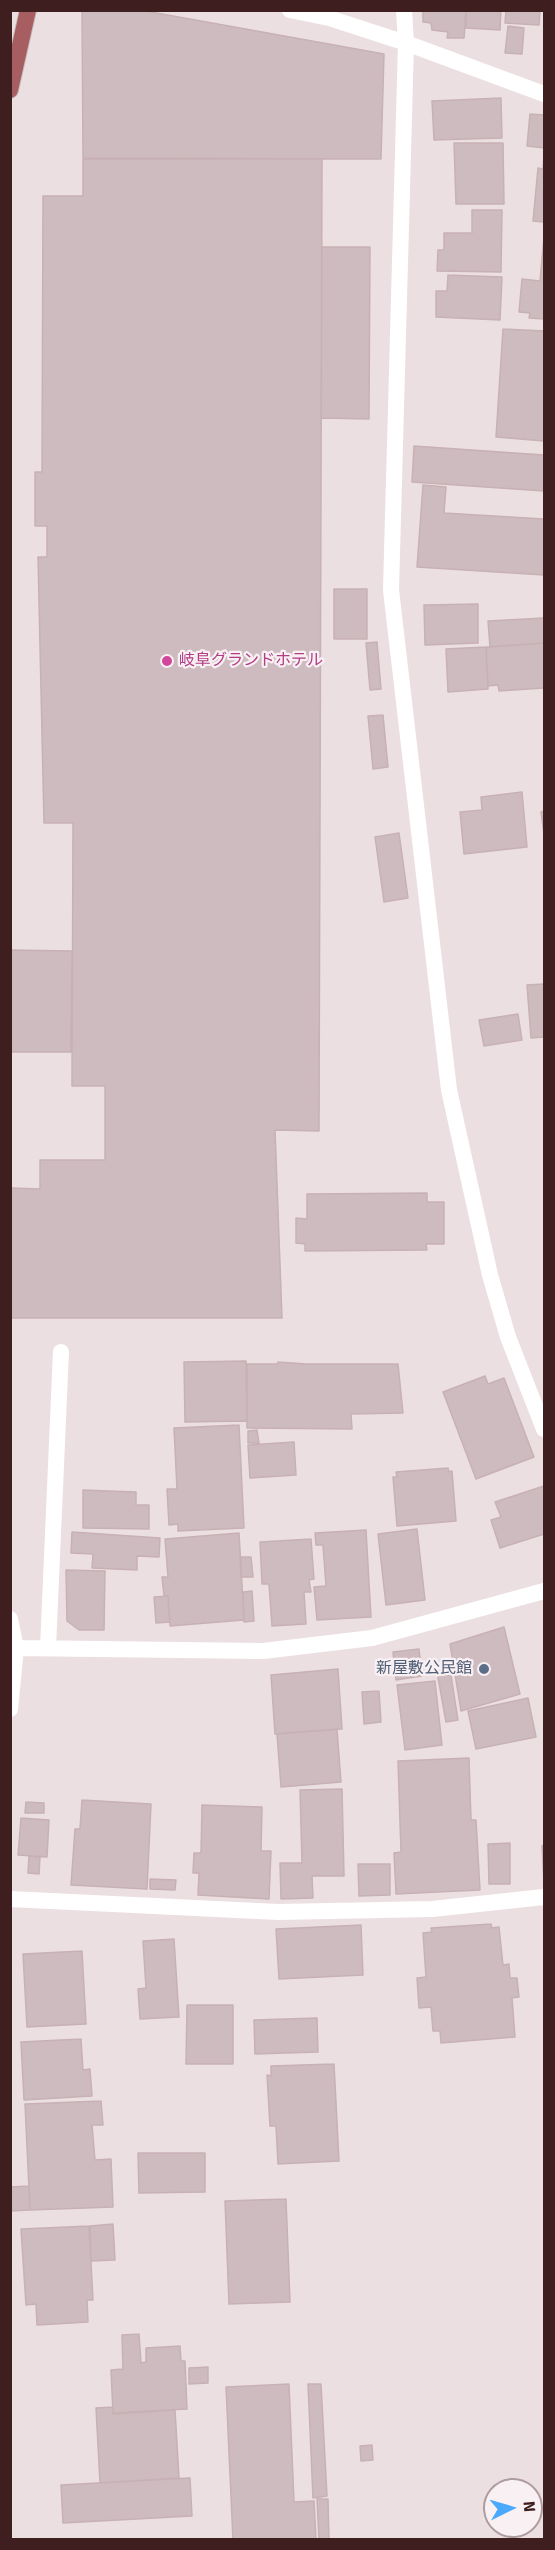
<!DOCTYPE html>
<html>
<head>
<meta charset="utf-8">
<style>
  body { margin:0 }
  #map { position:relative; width:555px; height:2550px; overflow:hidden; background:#ecdfe2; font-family:Signika,sans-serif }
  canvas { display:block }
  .frame { position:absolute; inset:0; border:12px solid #3e1e1f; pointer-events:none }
  .north { position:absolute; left:483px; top:2478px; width:60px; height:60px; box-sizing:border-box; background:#f8f0f2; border:2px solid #ae9c9e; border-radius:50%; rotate:85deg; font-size:16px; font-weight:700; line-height:24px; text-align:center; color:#3e1e1f }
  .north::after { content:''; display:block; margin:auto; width:21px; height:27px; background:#4aa9ff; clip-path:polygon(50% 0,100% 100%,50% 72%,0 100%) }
</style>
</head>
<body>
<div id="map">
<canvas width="555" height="2550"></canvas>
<div class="frame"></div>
<div class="north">N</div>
</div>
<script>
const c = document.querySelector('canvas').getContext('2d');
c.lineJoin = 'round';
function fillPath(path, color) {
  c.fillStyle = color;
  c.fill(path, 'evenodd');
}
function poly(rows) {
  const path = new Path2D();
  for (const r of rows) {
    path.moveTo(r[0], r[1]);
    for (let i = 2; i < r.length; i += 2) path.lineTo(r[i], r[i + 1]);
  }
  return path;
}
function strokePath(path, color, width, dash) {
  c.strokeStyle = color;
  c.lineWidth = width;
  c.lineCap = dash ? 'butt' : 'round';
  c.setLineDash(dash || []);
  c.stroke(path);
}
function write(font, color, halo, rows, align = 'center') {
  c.font = font + ' Signika,"Noto Sans JP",sans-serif';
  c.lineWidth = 4.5;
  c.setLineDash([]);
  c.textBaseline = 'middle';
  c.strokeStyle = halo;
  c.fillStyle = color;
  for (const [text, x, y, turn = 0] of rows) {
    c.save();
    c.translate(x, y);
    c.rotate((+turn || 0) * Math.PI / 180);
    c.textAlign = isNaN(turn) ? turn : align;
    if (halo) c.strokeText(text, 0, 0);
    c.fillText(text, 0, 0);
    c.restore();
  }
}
const building = poly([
  [82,10,140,10,384,54,381,159,83,158,82,10],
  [423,10,466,10,464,38,447,38,448,32,432,30,431,23,423,22,423,10],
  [466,10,501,10,500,30,466,28,466,10],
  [506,10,540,10,539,25,505,23,506,10],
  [508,26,524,28,522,54,505,53,508,26],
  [501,98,502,138,434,140,432,101,501,98],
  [530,114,544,115,544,148,527,146,530,114],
  [454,143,503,143,504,204,456,204,454,143],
  [544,155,544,222,533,221,538,168,543,169,544,155],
  [83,159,322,159,319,1131,275,1130,282,1318,10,1318,10,1188,40,1189,40,1160,105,1160,105,1086,72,1086,73,823,44,823,38,557,47,557,47,526,35,526,35,472,42,472,43,196,83,196,83,159],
  [472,210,502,210,501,272,437,271,438,250,444,250,444,233,472,233,472,210],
  [544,237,544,319,529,318,530,313,519,312,522,279,540,281,544,237],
  [322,247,370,247,369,419,321,418,322,247],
  [448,275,502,277,500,320,436,317,436,291,447,291,448,275],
  [503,329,544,331,544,441,496,437,503,329],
  [414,446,544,455,544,491,412,482,414,446],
  [423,485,446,487,444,513,544,519,544,575,417,567,423,485],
  [334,589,367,589,367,639,334,639,334,589],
  [478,604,478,643,425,645,424,605,478,604],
  [544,618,544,643,490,647,488,621,544,618],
  [377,642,381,689,370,690,366,643,377,642],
  [544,643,544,688,499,691,498,685,488,686,486,647,544,643],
  [486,647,488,689,448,692,446,649,486,647],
  [383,715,388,767,373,769,368,716,383,715],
  [522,792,527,847,464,854,460,812,482,810,481,797,522,792],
  [544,811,544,834,541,812,544,811],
  [399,833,408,898,384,902,375,837,399,833],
  [10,950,72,951,71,1052,10,1052,10,950],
  [544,984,544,1037,531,1038,527,985,544,984],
  [518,1014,522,1040,484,1046,479,1020,518,1014],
  [427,1193,427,1202,444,1202,444,1244,426,1244,427,1250,305,1251,305,1244,296,1243,296,1218,307,1219,307,1194,427,1193],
  [246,1361,247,1421,185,1422,184,1362,246,1361],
  [278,1362,306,1364,398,1364,403,1413,351,1414,352,1429,247,1428,247,1364,277,1364,278,1362],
  [485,1376,488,1384,504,1378,534,1457,476,1479,443,1392,485,1376],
  [239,1425,244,1528,178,1531,178,1524,169,1525,167,1489,177,1489,174,1428,239,1425],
  [257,1430,259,1443,248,1443,248,1431,257,1430],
  [294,1442,296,1475,250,1478,248,1445,294,1442],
  [448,1468,449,1472,452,1471,456,1521,397,1526,393,1477,397,1477,396,1472,448,1468],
  [544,1486,544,1534,500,1548,491,1520,501,1517,495,1502,544,1486],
  [83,1490,136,1492,136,1505,149,1505,149,1529,83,1528,83,1490],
  [417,1529,425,1600,386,1605,378,1534,417,1529],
  [366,1530,371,1617,317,1620,314,1587,326,1586,323,1545,316,1545,315,1533,366,1530],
  [72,1532,160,1538,159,1557,137,1556,137,1570,92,1568,93,1554,71,1553,72,1532],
  [239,1533,244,1620,170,1626,168,1596,164,1596,162,1577,168,1577,165,1539,239,1533],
  [311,1539,314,1579,309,1580,311,1592,304,1592,306,1624,272,1626,269,1584,262,1584,260,1542,311,1539],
  [240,1557,251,1557,253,1577,241,1577,240,1557],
  [66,1570,105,1571,104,1630,79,1630,67,1621,66,1570],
  [252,1591,254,1621,244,1622,243,1592,252,1591],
  [168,1596,170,1622,156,1623,154,1597,168,1596],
  [504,1627,520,1694,461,1711,450,1644,504,1627],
  [419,1649,422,1676,396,1680,393,1652,419,1649],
  [338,1669,342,1729,275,1734,271,1675,338,1669],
  [450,1669,458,1720,446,1722,437,1672,450,1669],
  [435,1681,442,1745,405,1750,397,1685,435,1681],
  [379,1691,381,1722,364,1724,362,1692,379,1691],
  [528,1698,536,1737,476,1749,468,1711,528,1698],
  [337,1729,341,1782,281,1787,277,1734,337,1729],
  [469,1758,471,1820,476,1820,480,1890,396,1894,394,1853,401,1852,398,1761,469,1758],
  [342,1789,344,1876,312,1876,313,1898,281,1899,280,1863,302,1863,300,1790,342,1789],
  [82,1800,151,1804,147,1889,71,1885,75,1829,80,1829,82,1800],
  [26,1802,44,1803,44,1813,25,1813,26,1802],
  [202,1805,262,1807,261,1851,271,1851,269,1899,198,1895,199,1873,193,1873,194,1853,201,1853,202,1805],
  [21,1818,49,1820,47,1857,18,1855,21,1818],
  [510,1843,510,1884,489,1884,488,1844,510,1843],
  [544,1845,544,1882,542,1846,544,1845],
  [29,1856,40,1857,39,1874,28,1873,29,1856],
  [358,1864,390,1864,390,1895,359,1896,358,1864],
  [150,1879,176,1880,175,1890,150,1889,150,1879],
  [491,1924,492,1928,499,1927,503,1965,509,1964,510,1978,517,1978,519,1997,512,1998,515,2037,441,2043,440,2031,433,2031,431,2007,419,2008,417,1978,426,1977,423,1933,432,1932,431,1928,491,1924],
  [361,1925,363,1975,279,1979,276,1929,361,1925],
  [174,1939,179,2017,140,2019,138,1989,146,1988,143,1941,174,1939],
  [82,1951,86,2024,27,2027,23,1954,82,1951],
  [187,2005,233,2005,233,2064,186,2064,187,2005],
  [317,2018,318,2052,255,2054,254,2020,317,2018],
  [81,2039,83,2070,90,2069,92,2096,24,2100,21,2042,81,2039],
  [334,2064,339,2161,278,2164,276,2126,270,2126,267,2075,271,2076,271,2066,334,2064],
  [101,2101,103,2125,92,2125,95,2160,111,2159,113,2207,30,2210,25,2104,101,2101],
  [138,2153,205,2153,205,2192,139,2193,138,2153],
  [29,2186,30,2210,10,2211,10,2187,29,2186],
  [286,2199,290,2302,229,2304,225,2201,286,2199],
  [113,2224,115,2260,91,2261,90,2226,113,2224],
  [89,2226,93,2300,87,2300,88,2322,37,2325,36,2304,26,2305,21,2229,89,2226],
  [139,2334,141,2363,146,2362,146,2348,180,2346,181,2361,185,2361,187,2409,113,2413,111,2370,123,2369,122,2335,139,2334],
  [208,2367,208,2383,189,2384,189,2368,208,2367],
  [289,2384,294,2502,314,2501,316,2540,233,2540,226,2387,289,2384],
  [308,2384,321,2384,327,2496,313,2498,308,2384],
  [113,2407,113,2414,175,2410,179,2478,100,2483,96,2408,113,2407],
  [372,2445,373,2460,361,2461,360,2446,372,2445],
  [190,2478,192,2516,63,2523,61,2485,190,2478],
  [317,2499,328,2499,329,2540,319,2540,317,2499]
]);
fillPath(building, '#cdbbbf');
strokePath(building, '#c7b1b5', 1.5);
const primary = poly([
  [10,90,28,10]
]);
strokePath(primary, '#c5bcbc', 18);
strokePath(poly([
  [48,1647,61,1352]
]), '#fff', 16);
strokePath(poly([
  [290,10,329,18,406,43,544,94],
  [404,10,406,43,391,590,449,1090,490,1275,508,1337,544,1429],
  [10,1619,16,1648,10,1709],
  [16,1648,263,1651,372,1638,544,1591],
  [10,1899,278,1912,432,1909,544,1897]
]), '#fff', 16);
strokePath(primary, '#a75e60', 16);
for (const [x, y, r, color] of [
  [167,661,6,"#d1479c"],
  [484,1669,6,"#5c6f8a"]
]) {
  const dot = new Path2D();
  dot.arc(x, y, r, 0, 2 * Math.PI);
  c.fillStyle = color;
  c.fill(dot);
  strokePath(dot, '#f8f0f2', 2);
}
write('16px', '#b23c85', '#f8f0f2', [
  ["岐阜グランドホテル",179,661]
], 'left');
write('16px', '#4e5e75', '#f8f0f2', [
  ["新屋敷公民館",472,1669]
], 'right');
</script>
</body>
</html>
